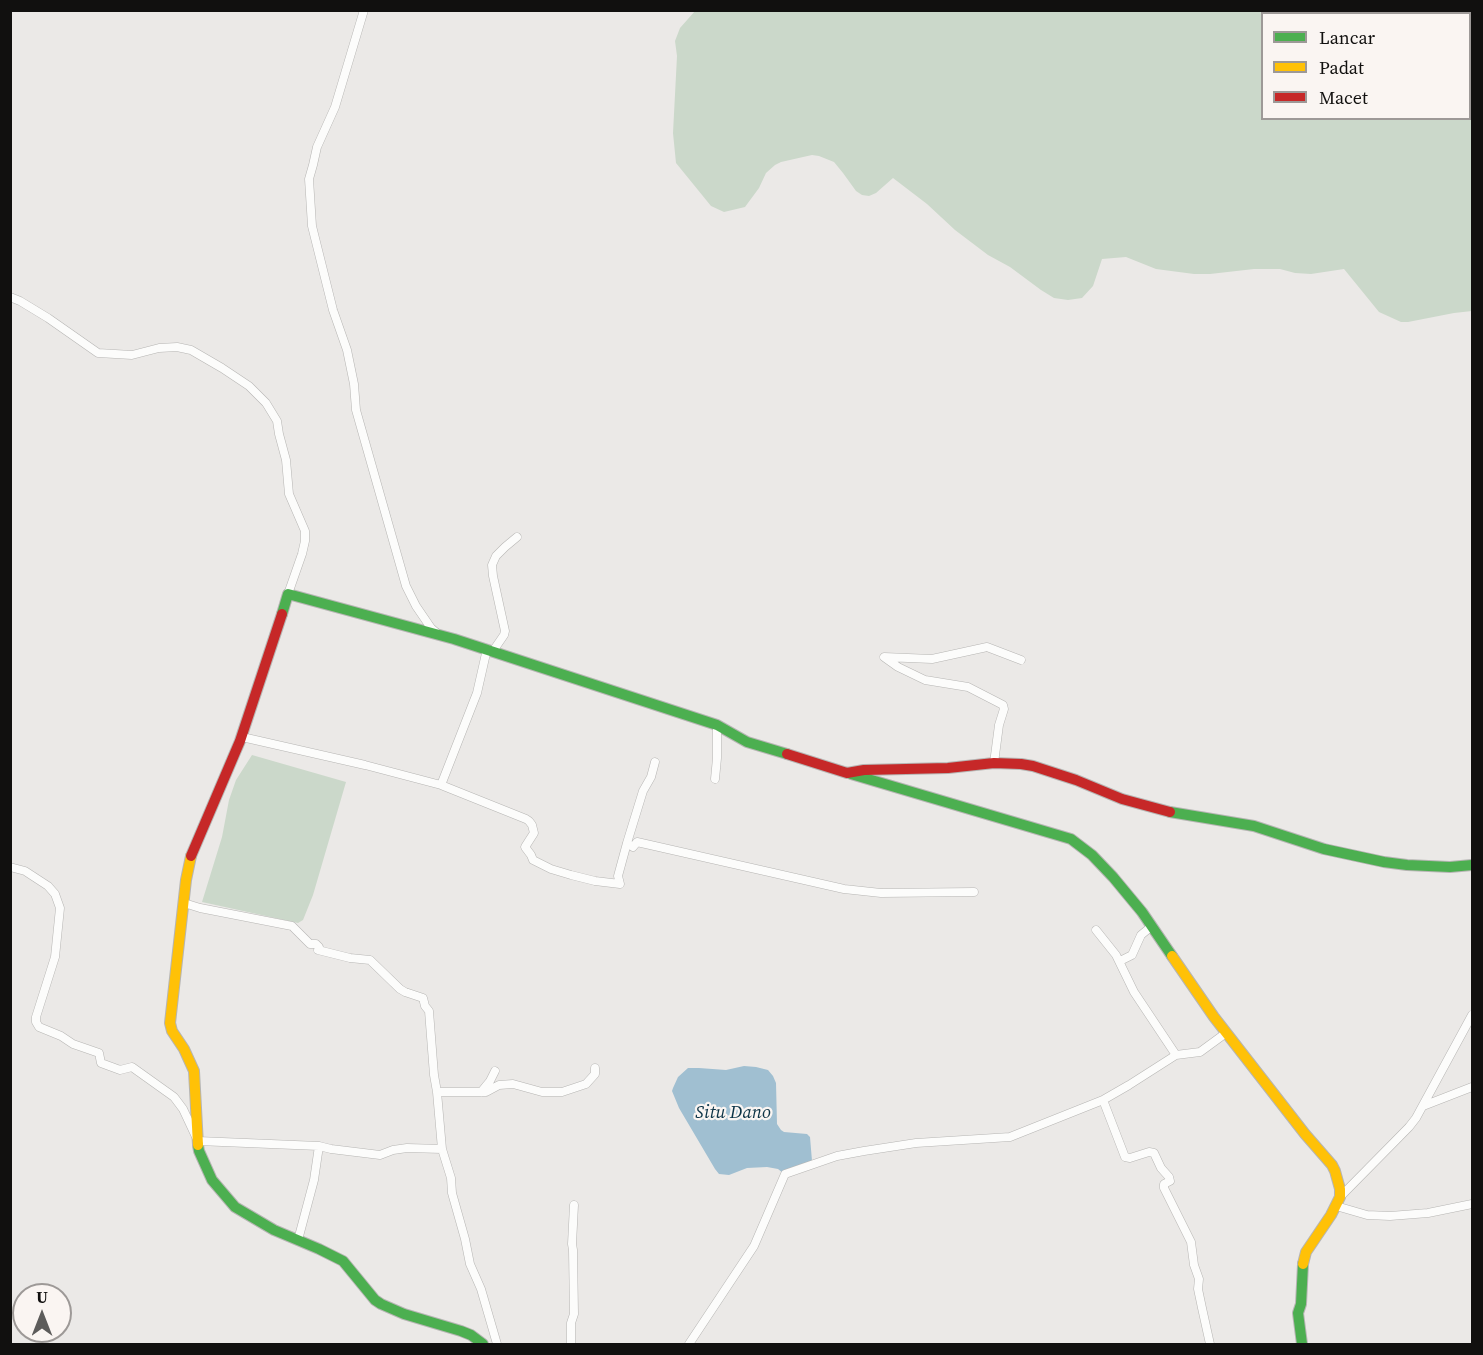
<!DOCTYPE html>
<html>
<head>
<meta charset="utf-8">
<style>
  body { margin:0 }
  #map { position:relative; width:1483px; height:1355px; overflow:hidden; background:#ebe9e7; font-family:"Source Serif 4",serif }
  canvas { display:block }
  .frame { position:absolute; inset:0; border:12px solid #11100f; pointer-events:none }
  .legend { position:absolute; left:1261px; top:12px; width:210px; height:108px; box-sizing:border-box; background:#faf5f2; border:2px solid #9d9997; margin:0; padding:8px 10px; list-style:none; font-size:18px; color:#11100f }
  .legend li { display:flex; align-items:center; gap:12px; height:30px }
  .legend b { width:30px; border:2px solid #9d9997 }
  .north { position:absolute; left:12px; top:1283px; width:60px; height:60px; box-sizing:border-box; background:#faf5f2; border:2px solid #9d9997; border-radius:50%; rotate:0deg; font-size:16px; font-weight:700; line-height:24px; text-align:center; color:#11100f }
  .north::after { content:''; display:block; margin:auto; width:21px; height:27px; background:#5d5c5b; clip-path:polygon(50% 0,100% 100%,50% 72%,0 100%) }
</style>
</head>
<body>
<div id="map">
<canvas width="1483" height="1355"></canvas>
<div class="frame"></div>
<ul class="legend">
<li><b style="height:8px;background:#4caf50"></b>Lancar</li>
<li><b style="height:8px;background:#ffc107"></b>Padat</li>
<li><b style="height:8px;background:#c62828"></b>Macet</li>
</ul>
<div class="north">U</div>
</div>
<script>
const c = document.querySelector('canvas').getContext('2d');
c.lineJoin = 'round';
function fillPath(path, color) {
  c.fillStyle = color;
  c.fill(path, 'evenodd');
}
function poly(rows) {
  const path = new Path2D();
  for (const r of rows) {
    path.moveTo(r[0], r[1]);
    for (let i = 2; i < r.length; i += 2) path.lineTo(r[i], r[i + 1]);
  }
  return path;
}
function strokePath(path, color, width, dash) {
  c.strokeStyle = color;
  c.lineWidth = width;
  c.lineCap = dash ? 'butt' : 'round';
  c.setLineDash(dash || []);
  c.stroke(path);
}
function write(font, color, halo, rows, align = 'center') {
  c.font = font + ' "Source Serif 4",serif';
  c.lineWidth = 4.5;
  c.setLineDash([]);
  c.textBaseline = 'middle';
  c.strokeStyle = halo;
  c.fillStyle = color;
  for (const [text, x, y, turn = 0] of rows) {
    c.save();
    c.translate(x, y);
    c.rotate((+turn || 0) * Math.PI / 180);
    c.textAlign = isNaN(turn) ? turn : align;
    if (halo) c.strokeText(text, 0, 0);
    c.fillText(text, 0, 0);
    c.restore();
  }
}
fillPath(poly([
  [709,10,1321,11,1322,13,1262,14,1262,118,1470,118,1470,83,1472,82,1472,311,1454,313,1408,322,1401,322,1379,312,1344,269,1311,274,1295,273,1280,269,1254,269,1210,274,1194,274,1156,269,1126,257,1102,259,1093,286,1082,298,1068,300,1054,298,1041,290,1010,267,988,255,955,230,927,204,893,178,876,193,869,196,862,195,856,191,843,173,834,162,819,156,812,155,781,162,775,165,766,173,759,188,745,207,724,212,711,206,676,163,673,133,677,56,675,41,680,28,695,11],
  [252,755,346,782,313,895,303,920,298,923,202,902,222,837,229,800,236,780]
]), '#cbd8ca');
fillPath(poly([
  [744,1066,756,1067,768,1070,773,1076,776,1083,777,1124,781,1130,784,1132,807,1134,810,1137,812,1161,783,1173,778,1169,767,1167,747,1168,729,1175,719,1174,715,1169,679,1108,672,1091,673,1088,678,1077,688,1068,699,1068,726,1070]
]), '#a0bfd1');
const street = poly([
  [364,10,335,107,317,147,313,165,309,179,312,226,333,310,347,350,354,384,356,410,406,586,416,606,431,628,438,634],
  [10,297,20,301,48,318,98,353,132,355,159,348,177,347,191,350,222,368,249,386,266,403,277,421,279,434,286,460,289,494,305,531,305,541,302,554,288,594],
  [493,651,504,635,505,631,493,576,492,565,496,556,505,547,517,537],
  [242,737,365,765,441,785,526,819,529,821,532,825,534,833,525,847,531,855,533,860,551,869,571,875,595,881,620,884,618,876,627,843,633,847,637,842,844,889,881,893,974,892],
  [994,763,999,725,1004,709,1003,705,968,687,925,680,898,667,884,657,932,659,987,647,1021,660],
  [715,779,717,758,717,725],
  [441,785,477,693,487,649],
  [627,843,643,791,651,777,655,762],
  [10,867,25,871,48,886,55,894,60,908,55,957,36,1017,36,1022,39,1027,61,1036,73,1044,99,1053,101,1063,120,1070,132,1067,174,1097,183,1109,198,1141,319,1146,331,1149,380,1155,393,1150,407,1148,442,1149],
  [184,903,200,908,292,926,310,944,316,944,319,947,318,950,350,958,370,960,400,989,405,992,423,998,425,1006,429,1011,434,1075,437,1092,442,1149,451,1178,452,1193,465,1239,470,1264,481,1289,497,1344],
  [1096,930,1116,955,1134,992,1176,1055],
  [1120,961,1132,955,1141,935,1152,926],
  [437,1092,486,1092,499,1085,513,1084,542,1092,562,1092,586,1084,595,1074,595,1068],
  [481,1092,490,1081,495,1071],
  [1103,1100,1125,1157,1130,1158,1149,1152,1154,1153,1161,1168,1169,1177,1170,1181,1164,1184,1164,1188,1191,1242,1194,1265,1199,1279,1198,1289,1202,1308,1210,1344],
  [1423,1106,1472,1087],
  [1340,1197,1409,1127,1416,1118,1472,1015],
  [1336,1206,1367,1215,1390,1216,1428,1213,1472,1204],
  [298,1240,314,1180,319,1146],
  [571,1344,571,1323,574,1314,573,1250,572,1244,574,1205],
  [689,1344,754,1246,785,1174,837,1156,864,1151,916,1143,1010,1137,1103,1100,1129,1085,1176,1055,1200,1052,1226,1033]
]);
const fast = poly([
  [1470,36,1472,36],
  [282,614,288,594,454,639,717,725,747,742,787,754],
  [851,774,1071,839,1092,855,1113,877,1142,912,1172,956],
  [1170,812,1254,826,1324,849,1384,862,1407,865,1450,867,1472,865],
  [198,1145,199,1151,212,1180,235,1207,274,1230,319,1249,343,1261,375,1300,381,1304,404,1314,461,1331,471,1335,483,1344],
  [1302,1344,1298,1313,1301,1304,1303,1264]
]);
const slow = poly([
  [1346,14,1347,10],
  [191,856,186,880,170,1023,172,1031,184,1049,194,1071,198,1145],
  [1172,956,1214,1017,1305,1134,1332,1165,1335,1171,1340,1189,1340,1197,1331,1215,1306,1252,1303,1264]
]);
const jam = poly([
  [787,754,847,773,864,770,948,768,994,763,1021,764,1033,766,1076,780,1122,799,1170,812],
  [191,856,240,741,282,614]
]);
strokePath(street, '#b6b5b3', 9);
strokePath(fast, '#b6b5b3', 12);
strokePath(slow, '#b6b5b3', 12);
strokePath(jam, '#b6b5b3', 12);
strokePath(street, '#fcfcfb', 8);
strokePath(fast, '#4caf50', 10);
strokePath(slow, '#ffc107', 10);
strokePath(jam, '#c62828', 10);
write('italic 18px', '#0a3245', '#faf5f2', [
  ["Situ Dano",733,1113]
]);
</script>
</body>
</html>
